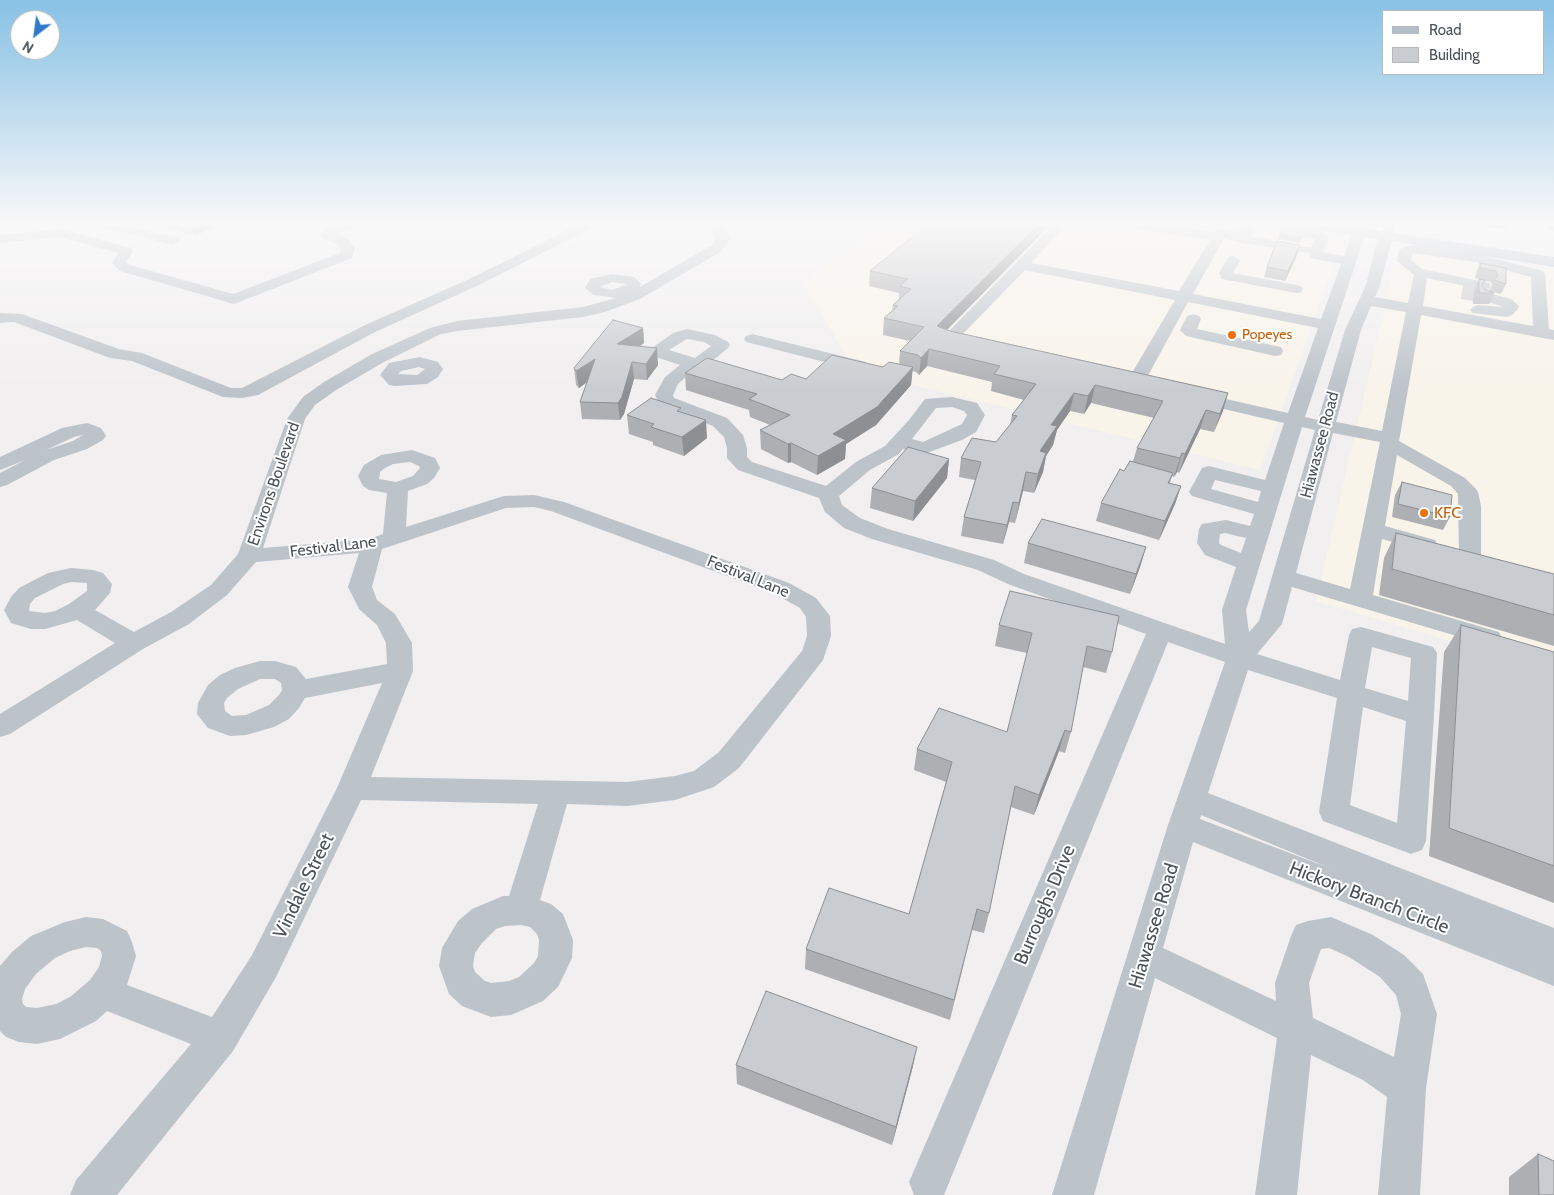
<!DOCTYPE html>
<html>
<head>
<meta charset="utf-8">
<style>
  body { margin:0 }
  #map { position:relative; width:1554px; height:1195px; overflow:hidden; background:#f1efef; font-family:Cabin,sans-serif }
  canvas { display:block }
  .legend { position:absolute; left:1382px; top:10px; width:162px; height:65px; box-sizing:border-box; background:#fff; border:1px solid #b6babd; margin:0; padding:6px 9px; list-style:none; font-size:15px; color:#495359 }
  .legend li { display:flex; align-items:center; gap:10px; height:25px }
  .legend b { width:25px; border:1px solid #b6babd }
  .north { position:absolute; left:10px; top:10px; width:50px; height:50px; box-sizing:border-box; background:#fff; border:1px solid #b6babd; border-radius:50%; rotate:210deg; font-size:14px; font-weight:700; line-height:20px; text-align:center; color:#495359 }
  .north::after { content:''; display:block; margin:auto; width:18px; height:22px; background:#307bc9; clip-path:polygon(50% 0,100% 100%,50% 72%,0 100%) }
</style>
</head>
<body>
<div id="map">
<canvas width="1554" height="1195"></canvas>
<ul class="legend">
<li><b style="height:6px;background:#b2bfca"></b>Road</li>
<li><b style="height:14px;background:#c9ccd0"></b>Building</li>
</ul>
<div class="north">N</div>
</div>
<script>
const c = document.querySelector('canvas').getContext('2d');
c.lineJoin = 'round';
function fillPath(path, color) {
  c.fillStyle = color;
  c.fill(path, 'evenodd');
}
function poly(rows) {
  const path = new Path2D();
  for (const r of rows) {
    path.moveTo(r[0], r[1]);
    for (let i = 2; i < r.length; i += 2) path.lineTo(r[i], r[i + 1]);
  }
  return path;
}
function strokePath(path, color, width, dash) {
  c.strokeStyle = color;
  c.lineWidth = width;
  c.lineCap = dash ? 'butt' : 'round';
  c.setLineDash(dash || []);
  c.stroke(path);
}
function write(font, color, halo, rows, align = 'center') {
  c.font = font + ' Cabin,sans-serif';
  c.lineWidth = 4;
  c.setLineDash([]);
  c.textBaseline = 'middle';
  c.strokeStyle = halo;
  c.fillStyle = color;
  for (const [text, x, y, turn = 0] of rows) {
    c.save();
    c.translate(x, y);
    c.rotate((+turn || 0) * Math.PI / 180);
    c.textAlign = isNaN(turn) ? turn : align;
    if (halo) c.strokeText(text, 0, 0);
    c.fillText(text, 0, 0);
    c.restore();
  }
}
fillPath(poly([
  [886,225,1266,225,1320,233,1340,241,1340,247,1260,470,856,371,803,284],
  [1409,247,1554,270,1554,672,1316,601,1398,252,1401,248]
]), '#f9f4ea');
strokePath(poly([
  [1462,292,1485,296]
]), '#c7c8ca', 14, [14, 8]);
fillPath(poly([
  [104,225,124,225,178,238,180,241,173,245,105,228,104,225],
  [338,225,355,225,354,228,336,234,347,238,355,248,352,258,234,304,120,271,112,263,118,253,67,239,59,237,0,243,0,235,59,229,69,231,131,248,133,251,126,262,130,265,233,294,340,253,341,248,337,244,322,238,320,235,322,230,338,225],
  [578,225,593,225,592,228,479,285,375,332,258,395,242,398,223,397,132,361,110,358,14,322,0,323,0,313,22,314,119,349,142,353,231,388,242,388,363,326,469,279,578,225],
  [711,225,723,225,730,239,722,251,640,299,605,312,583,317,457,331,441,334,384,362,336,390,315,405,305,419,263,548,370,539,383,534,387,493,369,490,363,486,358,476,364,465,381,455,412,450,435,458,440,468,434,478,427,484,408,491,406,527,504,496,534,495,564,502,789,583,816,598,830,616,831,636,823,660,739,768,714,787,675,800,627,806,567,804,540,900,551,904,563,914,573,940,572,958,558,987,543,1001,511,1015,491,1017,462,1006,449,994,439,966,442,948,458,921,472,909,503,896,509,896,538,804,361,800,276,977,233,1051,117,1195,70,1195,76,1180,191,1044,107,1011,96,1021,60,1039,37,1044,19,1042,6,1037,0,1031,0,966,12,952,31,936,65,922,86,917,103,919,127,931,132,942,136,956,127,985,212,1017,252,955,337,788,382,683,305,698,299,708,289,719,274,727,246,735,230,736,208,728,197,714,198,703,208,685,220,675,235,668,260,661,275,661,296,667,306,679,387,664,386,643,377,625,359,609,348,587,359,553,256,562,227,595,189,624,143,649,10,734,0,737,0,714,115,643,77,620,45,629,31,629,11,623,4,610,11,597,19,588,48,573,71,568,93,570,103,573,112,584,110,593,95,610,134,632,171,612,211,585,238,554,287,419,303,397,324,382,372,354,430,328,457,321,583,307,616,298,594,295,585,288,590,279,612,274,634,277,641,284,640,287,712,245,716,239,711,225],
  [612,282,625,284,626,285,612,290,600,287,612,282],
  [410,462,419,466,420,468,413,476,396,482,379,479,380,472,385,468,393,464,410,462],
  [534,507,551,511,773,593,800,608,806,617,807,636,802,651,719,752,694,771,675,776,627,782,371,777,413,671,412,643,395,614,377,600,372,587,382,549,506,508,534,507],
  [71,582,87,583,87,591,69,604,55,611,45,613,29,611,30,604,35,598,63,584,71,582],
  [260,679,275,679,281,683,282,690,279,695,269,705,246,715,232,716,225,711,224,703,227,698,238,689,260,679],
  [521,925,530,927,537,934,539,940,538,956,534,963,519,977,509,981,491,983,485,981,475,972,473,966,475,953,482,943,496,929,505,926,521,925],
  [86,947,97,948,101,951,102,956,99,967,90,980,70,997,56,1004,37,1008,26,1007,23,1004,22,999,25,989,36,974,55,958,70,951,86,947],
  [1053,225,1066,225,1031,263,1179,291,1210,240,1140,229,1135,228,1134,225,1163,225,1214,232,1220,229,1240,232,1245,225,1257,225,1251,236,1311,248,1315,239,1283,232,1281,229,1284,225,1296,225,1296,226,1319,230,1327,234,1329,237,1323,252,1344,256,1354,229,1364,229,1366,232,1305,417,1318,420,1345,330,1366,285,1377,241,1384,225,1394,225,1395,227,1380,285,1375,297,1408,303,1414,275,1397,261,1399,250,1406,246,1415,245,1477,254,1543,271,1545,274,1549,329,1554,330,1554,340,1421,315,1399,441,1465,478,1475,488,1478,492,1481,506,1481,556,1478,561,1470,563,1462,561,1459,556,1458,494,1451,486,1397,455,1385,526,1435,540,1438,545,1435,550,1427,552,1382,539,1373,595,1499,632,1502,638,1499,644,1490,646,1292,587,1282,624,1257,654,1340,680,1349,635,1352,629,1361,627,1433,647,1437,653,1434,715,1426,841,1422,850,1411,854,1323,821,1319,812,1337,698,1248,670,1208,793,1554,928,1554,986,1193,842,1163,948,1276,1001,1275,983,1291,936,1296,925,1308,921,1331,917,1373,935,1404,955,1423,974,1437,1014,1426,1088,1420,1195,1378,1195,1387,1097,1363,1080,1311,1055,1297,1195,1255,1195,1277,1038,1155,978,1094,1195,1052,1195,1168,825,1225,662,1168,642,944,1195,914,1195,909,1182,1146,634,1008,584,978,570,872,539,844,528,825,512,819,498,738,470,727,458,727,448,724,437,713,426,660,405,655,395,665,377,680,365,650,355,648,351,673,333,687,329,715,335,728,342,730,345,728,348,705,367,696,368,678,384,673,395,674,398,727,418,743,435,747,448,747,457,752,462,826,486,856,462,885,446,909,420,925,399,952,397,977,403,985,415,976,432,962,440,924,454,903,449,899,454,870,470,839,496,842,505,860,518,888,529,994,560,1024,574,1225,644,1222,610,1236,567,1205,555,1197,543,1199,529,1202,524,1226,520,1250,526,1254,514,1192,496,1189,492,1202,468,1209,466,1265,480,1284,423,1189,401,1186,397,1189,393,1195,392,1288,413,1318,328,1188,302,1144,383,1141,387,1135,388,1129,387,1126,383,1175,300,1025,270,959,338,973,342,975,345,973,348,967,350,942,344,940,341,942,338,1053,225],
  [1224,238,1243,243,1309,253,1310,258,1341,264,1321,319,1193,294,1224,238],
  [1412,253,1476,262,1531,277,1533,326,1423,306,1427,278,1484,290,1489,289,1491,286,1489,283,1484,282,1422,269,1411,260,1412,253],
  [1371,306,1406,312,1382,431,1336,422,1361,330,1371,306],
  [687,339,704,342,711,346,695,358,669,350,687,339],
  [952,407,964,411,967,415,962,424,923,442,912,439,936,408,952,407],
  [1302,427,1315,430,1259,621,1249,632,1246,610,1302,427],
  [1333,433,1380,442,1350,589,1296,573,1333,433],
  [1215,480,1261,491,1258,502,1211,489,1215,480],
  [1225,533,1246,538,1241,553,1221,545,1219,543,1220,534,1225,533],
  [1372,647,1411,658,1408,701,1365,688,1372,647],
  [1363,707,1406,721,1397,823,1350,805,1363,707],
  [1201,815,1332,869,1200,819,1201,815],
  [1329,948,1349,957,1380,977,1396,995,1401,1014,1394,1057,1313,1018,1309,983,1321,949,1329,948],
  [1233,256,1240,260,1233,273,1296,285,1301,286,1303,289,1301,292,1296,293,1222,279,1219,273,1228,257,1233,256],
  [1485,292,1511,299,1519,306,1518,309,1512,315,1507,317,1473,313,1470,310,1473,307,1478,305,1503,307,1480,299,1478,296,1480,293,1485,292],
  [1193,314,1199,316,1201,319,1197,329,1281,347,1283,351,1281,355,1275,356,1186,336,1180,330,1187,316,1193,314],
  [752,334,866,362,869,366,866,370,860,371,746,342,744,339,746,336,752,334],
  [420,357,438,362,443,369,438,377,427,384,395,386,389,385,380,375,389,363,420,357],
  [419,367,425,369,417,375,398,374,401,371,419,367],
  [87,423,101,428,106,436,103,440,87,449,54,460,7,485,0,487,0,473,25,460,0,470,0,457,62,428,87,423],
  [83,435,73,441,46,450,74,437,83,435]
]), '#bcc3c9');
fillPath(poly([
  [1308,225,1342,225,1554,257,1554,267,1315,229,1310,228,1308,225]
]), '#b2bfca');
fillPath(poly([
  [158,225,224,225,194,235],
  [919,225,1050,225,947,330,1228,393,1214,432,1200,429,1179,473,1177,472,1174,477,1172,476,1170,483,1181,486,1175,504,1159,540,1096,521,1101,503,1124,471,1133,461,1137,448,1154,418,1091,403,1084,414,1070,411,1057,430,1053,445,1046,456,1043,472,1034,493,1023,491,1015,523,1009,522,1003,544,961,536,964,517,975,480,959,477,961,458,996,442,1010,425,1012,415,1024,400,991,391,992,382,927,366,919,375,916,372,912,371,911,385,876,425,846,444,845,459,817,475,791,462,788,463,761,449,760,430,770,425,750,417,749,410,686,390,685,373,782,380,806,379,899,364,900,351,910,341,883,335,884,318,892,311,893,305,899,299,899,293,869,286,870,271,925,227,919,226],
  [1468,225,1508,225,1506,229],
  [1544,225,1554,225,1554,232],
  [1282,227,1301,238,1300,243,1278,239],
  [1297,255,1285,281,1264,277,1267,267],
  [1480,263,1506,268,1506,284,1501,294,1489,291,1492,285,1491,282,1485,281,1482,286,1484,289,1494,293,1489,304,1473,304,1474,290,1479,279,1475,278,1476,274],
  [643,328,644,343,639,347,658,365,647,380,634,379,624,414,620,420,582,419,580,402,587,382,579,388,576,385,574,368],
  [681,412,707,438,684,456,653,445,653,442,629,434,627,415],
  [949,459,947,478,913,521,870,508,872,488],
  [1402,482,1450,517,1443,530,1392,517,1395,495],
  [1396,533,1554,574,1554,646,1379,595,1384,558],
  [1028,543,1146,547,1140,567,1130,594,1024,563],
  [999,625,1112,652,1106,673,1083,667,1071,732,1065,753,1059,751,1034,815,1011,807,989,913,984,933,972,930,950,1020,805,969,806,949,909,914,946,782,914,770,917,749,1007,732,1027,653,995,646],
  [1461,625,1554,652,1554,903,1429,856,1444,652],
  [736,1065,913,1066,892,1145,737,1084],
  [1538,1154,1554,1195,1509,1195,1509,1177]
]), '#adafb3');
fillPath(poly([
  [190,225,224,225,194,235],
  [1038,225,1050,225,935,342,937,326],
  [1300,245,1297,255,1285,281,1288,271],
  [643,328,644,343,619,360,617,344],
  [657,348,658,365,647,380,646,364],
  [929,349,927,366,919,375,921,358],
  [595,359,597,375,579,388,576,371],
  [632,362,634,379,624,414,620,420,618,403],
  [913,367,911,385,876,425,846,444,845,459,817,475,818,456,833,434],
  [1095,385,1091,403,1084,414,1088,396],
  [1074,393,1070,411,1057,430,1053,445,1046,456,1043,472,1034,493,1038,474,1040,451,1051,425],
  [1228,393,1223,411,1214,432,1220,414],
  [1206,410,1200,429,1179,473,1185,454],
  [706,420,707,438,684,456,682,437],
  [791,443,791,462,788,463,788,444],
  [1182,453,1177,472,1174,477,1180,458],
  [949,459,947,478,913,521,915,501],
  [1026,472,1023,491,1015,523,1019,503],
  [1181,486,1175,504,1159,540,1165,521],
  [1013,502,1009,522,1003,544,1007,525],
  [1146,547,1140,567,1130,594,1136,574],
  [1065,730,1059,751,1034,815,1039,795],
  [917,1047,913,1066,892,1145,896,1127]
]), '#8d8f92');
const building = poly([
  [927,225,1038,225,937,326,950,331,1228,393,1220,414,1206,410,1185,454,1182,453,1180,458,1137,448,1163,401,1095,385,1088,396,1074,393,1051,425,1057,426,1040,451,1046,453,1038,474,1026,472,1019,503,1013,502,1007,525,964,517,981,462,961,458,972,438,996,442,1017,416,1012,415,1036,384,994,374,1000,366,929,349,921,358,918,355,900,351,924,327,884,318,898,306,893,305,911,289,900,286,908,279,870,271,927,225],
  [1282,227,1303,233,1301,238,1280,234,1282,227],
  [1277,241,1300,245,1288,271,1267,267,1277,241],
  [1480,263,1506,268,1506,284,1494,280,1498,276,1496,271,1480,268,1480,263],
  [1479,279,1485,280,1482,284,1484,289,1494,293,1479,293,1479,279],
  [613,320,643,328,617,344,657,348,646,364,632,362,622,397,618,403,580,402,595,359,576,371,574,368,613,320],
  [832,355,883,367,889,362,913,367,877,407,833,434,846,440,818,456,791,443,788,444,760,430,790,415,749,399,757,394,685,373,707,358,782,380,791,374,806,379,832,355],
  [651,398,681,408,677,411,706,420,682,437,651,427,654,424,627,415,651,398],
  [908,447,949,459,915,501,872,488,908,447],
  [1130,461,1173,473,1168,483,1181,486,1165,521,1101,503,1120,469,1124,471,1130,461],
  [1402,482,1452,495,1450,517,1398,504,1402,482],
  [1042,519,1146,547,1136,574,1028,543,1042,519],
  [1396,533,1554,574,1554,615,1392,569,1396,533],
  [1010,591,1119,616,1112,652,1087,646,1071,732,1065,730,1039,795,1015,786,989,913,977,909,954,1000,806,949,829,888,909,914,952,762,917,749,939,708,1007,732,1032,633,999,625,1010,591],
  [1461,625,1554,652,1554,866,1449,828,1461,625],
  [766,991,917,1047,896,1127,736,1065,766,991],
  [1538,1154,1554,1161,1554,1195,1539,1195,1538,1154]
]);
fillPath(building, '#c9ccd0');
strokePath(building, '#8d8f92', 1);
const sky = c.createLinearGradient(0, 0, 0, 392);
sky.addColorStop(0, '#87c1e5');
sky.addColorStop(0.57, '#f9f8f8');
sky.addColorStop(1, '#f9f8f800');
c.fillStyle = sky;
c.fillRect(0, 0, 1554, 392);
for (const [x, y, r, color] of [
  [1232,335,5,"#e8710a"],
  [1424,513,5,"#e8710a"]
]) {
  const dot = new Path2D();
  dot.arc(x, y, r, 0, 2 * Math.PI);
  c.fillStyle = color;
  c.fill(dot);
  strokePath(dot, '#fff', 2);
}
write('14px', '#c56008', '#fff', [
  ["Popeyes",1242,335]
], 'left');
write('16px', '#495359', '#fff', [
  ["Hiawassee Road",1320,445,-75],
  ["Environs Boulevard",274,484,-71],
  ["Festival Lane",333,547,-7],
  ["Festival Lane",748,577,22]
]);
write('16px', '#c56008', '#fff', [
  ["KFC",1434,513]
], 'left');
write('19px', '#495359', '#fff', [
  ["Vindale Street",304,886,-64],
  ["Hickory Branch Circle",1369,898,21],
  ["Burroughs Drive",1045,905,-67],
  ["Hiawassee Road",1154,926,-73]
]);
</script>
</body>
</html>
